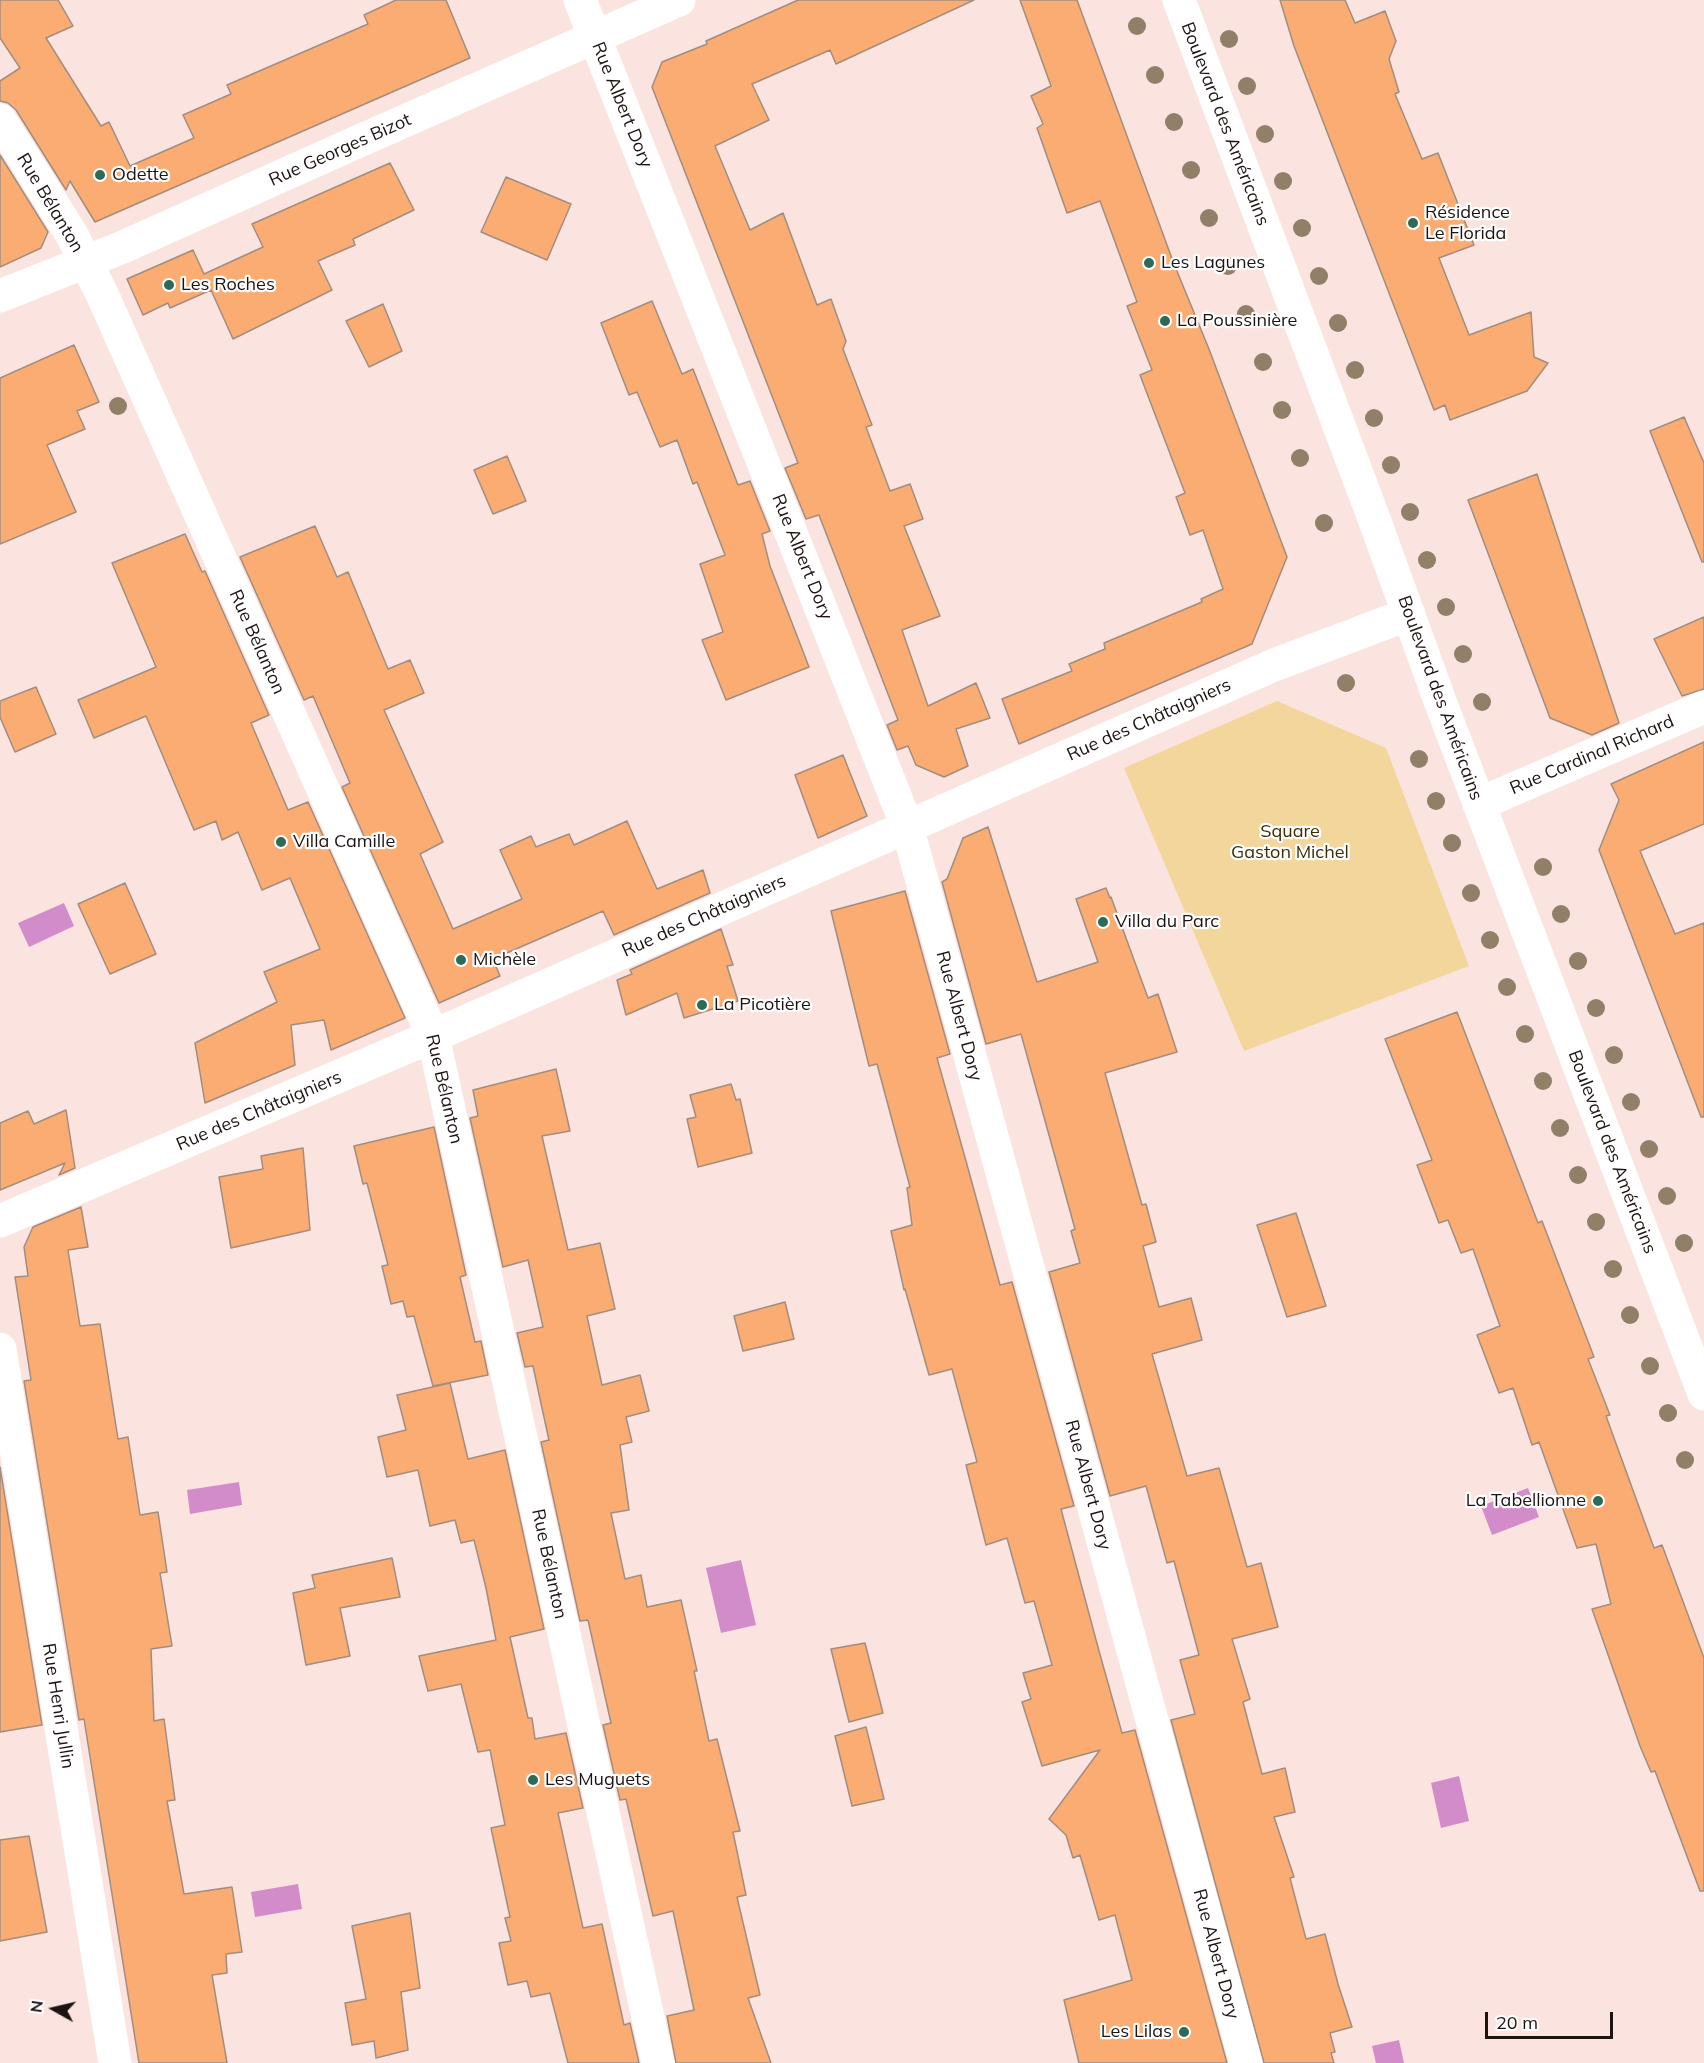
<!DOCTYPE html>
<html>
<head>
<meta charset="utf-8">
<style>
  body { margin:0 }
  #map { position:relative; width:1704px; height:2063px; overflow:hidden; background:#fbe4e0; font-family:Mulish,sans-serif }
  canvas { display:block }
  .north { position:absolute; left:24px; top:1979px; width:60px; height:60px; -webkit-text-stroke:4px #fff; paint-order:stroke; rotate:278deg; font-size:16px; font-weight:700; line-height:24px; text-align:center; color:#1d1412 }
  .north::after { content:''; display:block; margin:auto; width:21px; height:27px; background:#1d1412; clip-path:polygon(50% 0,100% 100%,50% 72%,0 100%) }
  .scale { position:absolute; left:1485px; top:2012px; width:128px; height:27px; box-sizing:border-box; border:3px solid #1d1412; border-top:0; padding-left:8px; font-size:18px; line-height:21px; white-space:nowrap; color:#1d1412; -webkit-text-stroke:4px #fff; paint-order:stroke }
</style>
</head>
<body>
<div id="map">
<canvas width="1704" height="2063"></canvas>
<div class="north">N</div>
<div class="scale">20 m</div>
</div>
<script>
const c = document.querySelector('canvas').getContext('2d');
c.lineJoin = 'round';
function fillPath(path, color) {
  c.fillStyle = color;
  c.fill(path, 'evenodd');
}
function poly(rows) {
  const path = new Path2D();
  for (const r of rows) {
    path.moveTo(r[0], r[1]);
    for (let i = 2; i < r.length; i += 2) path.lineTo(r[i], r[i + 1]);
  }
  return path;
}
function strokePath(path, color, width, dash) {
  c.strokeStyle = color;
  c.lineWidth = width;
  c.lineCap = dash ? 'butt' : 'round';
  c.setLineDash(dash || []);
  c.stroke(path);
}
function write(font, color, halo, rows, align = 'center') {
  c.font = font + ' Mulish,sans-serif';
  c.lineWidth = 4.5;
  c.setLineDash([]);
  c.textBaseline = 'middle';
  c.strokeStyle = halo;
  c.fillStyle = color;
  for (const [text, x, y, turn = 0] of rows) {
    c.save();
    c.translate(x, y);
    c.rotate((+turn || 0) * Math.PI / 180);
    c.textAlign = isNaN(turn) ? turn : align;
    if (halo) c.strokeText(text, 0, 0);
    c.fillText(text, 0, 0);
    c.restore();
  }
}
fillPath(poly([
  [1277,701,1386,748,1469,966,1244,1051,1124,768]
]), '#f2d69b');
fillPath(poly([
  [64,903,74,926,29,947,18,923],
  [239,1482,242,1505,190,1514,187,1490],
  [1528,1488,1539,1517,1492,1535,1481,1506],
  [741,1560,756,1625,721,1633,706,1568],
  [1459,1776,1469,1821,1441,1828,1431,1783],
  [298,1884,302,1909,255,1917,251,1892],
  [1399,2040,1404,2063,1376,2063,1372,2046]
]), '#d38cca');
const building = poly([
  [0,0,58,0,73,26,46,38,101,126,109,122,130,166,194,138,183,115,231,94,227,85,368,24,364,15,396,0,446,0,470,58,95,222,70,181,66,190,16,110,8,103,0,101,0,81,20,68,0,38,0,0],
  [798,0,974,0,836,64,830,50,752,84,769,120,715,146,750,230,783,213,817,305,831,299,846,341,843,349,872,425,866,427,890,491,910,484,923,519,904,526,940,616,902,630,928,706,976,683,990,718,956,729,968,766,944,777,916,765,908,746,897,750,887,725,898,720,819,515,806,519,785,468,798,463,652,87,662,62,707,44,706,41,798,0],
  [1020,0,1077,0,1174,264,1209,349,1287,557,1252,644,1019,744,1002,699,1072,671,1069,664,1105,649,1104,643,1202,602,1201,599,1223,589,1203,530,1190,535,1176,497,1185,493,1140,375,1152,370,1127,306,1137,302,1100,201,1067,213,1037,128,1043,124,1031,96,1051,86,1020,0],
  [1280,0,1345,0,1355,23,1385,11,1396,41,1389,59,1399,92,1395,94,1422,159,1438,153,1474,245,1439,258,1469,335,1531,312,1534,357,1548,363,1527,391,1450,420,1445,405,1434,410,1294,46,1280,0],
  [0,155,48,232,41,248,0,267,0,155],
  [390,163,414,210,353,239,355,245,318,261,332,290,233,339,211,290,170,308,168,303,143,315,127,279,193,250,204,274,263,247,252,224,390,163],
  [506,177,571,204,547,260,481,232,506,177],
  [652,301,682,374,693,369,738,485,750,481,770,531,762,534,770,566,809,667,726,700,702,640,723,632,700,564,725,555,697,482,693,484,677,440,660,447,637,392,629,395,601,323,652,301],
  [383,304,402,351,369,367,346,321,383,304],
  [74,345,99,402,77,411,85,429,47,445,76,512,0,544,0,378,74,345],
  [1684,417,1704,463,1704,562,1702,562,1650,431,1684,417],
  [507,456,526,501,493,514,474,470,507,456],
  [1537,474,1619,723,1592,735,1550,718,1468,500,1537,474],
  [315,526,337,577,348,572,388,669,410,660,424,693,384,710,443,842,420,854,453,929,522,899,500,850,531,836,536,847,569,834,574,845,627,821,657,889,703,870,710,893,614,935,603,911,493,959,500,976,439,1003,342,787,350,783,313,696,304,700,240,557,315,526],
  [185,534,202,572,205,571,269,715,251,723,288,810,308,802,405,1018,331,1050,324,1020,291,1025,295,1065,205,1103,195,1043,277,1002,264,972,320,949,290,878,262,890,238,832,222,840,216,821,194,830,146,716,94,738,78,700,156,667,112,563,185,534],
  [1704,617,1704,689,1682,696,1654,639,1704,617],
  [36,687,56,734,15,752,0,717,0,701,36,687],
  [1704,742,1704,824,1640,851,1675,934,1704,923,1704,1117,1701,1117,1599,850,1619,800,1611,784,1704,742],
  [843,755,867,816,818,838,795,775,843,755],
  [988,827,1037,982,1098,962,1076,899,1106,888,1110,898,1111,897,1148,998,1158,994,1177,1052,1105,1073,1142,1205,1146,1204,1156,1242,1143,1246,1159,1307,1191,1298,1202,1340,1152,1354,1187,1476,1219,1468,1247,1567,1261,1563,1278,1627,1232,1639,1250,1699,1243,1702,1262,1774,1285,1768,1295,1812,1274,1817,1294,1877,1290,1878,1306,1939,1325,1934,1338,1984,1352,2027,1330,2033,1335,2052,1331,2053,1334,2063,1264,2063,1171,1720,1195,1714,1180,1660,1199,1655,1174,1561,1167,1563,1146,1486,1110,1496,1049,1272,1080,1263,1071,1231,1075,1229,1021,1034,986,1044,942,882,947,879,963,838,988,827],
  [125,883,156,954,110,974,78,904,125,883],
  [905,891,950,1054,937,1058,966,1161,1000,1285,1012,1282,1074,1506,1061,1509,1099,1651,1122,1733,1135,1730,1227,2063,1079,2063,1064,2000,1132,1980,1115,1915,1099,1920,1080,1855,1073,1858,1066,1835,1049,1819,1100,1750,1042,1766,1022,1702,1031,1699,1023,1673,1052,1665,1034,1601,1025,1603,1007,1538,986,1545,966,1465,977,1462,952,1369,929,1375,905,1289,904,1290,891,1231,912,1225,907,1188,910,1187,877,1064,869,1066,831,911,905,891],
  [721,929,733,965,727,966,738,1001,684,1018,677,993,626,1015,617,980,632,974,630,970,721,929],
  [1457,1012,1538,1223,1542,1221,1594,1357,1588,1359,1610,1415,1606,1416,1654,1548,1662,1545,1704,1658,1704,1891,1700,1891,1655,1771,1651,1772,1640,1746,1592,1609,1611,1604,1596,1544,1577,1548,1539,1442,1532,1445,1513,1388,1499,1393,1477,1335,1500,1326,1473,1249,1461,1253,1448,1220,1439,1223,1417,1165,1432,1160,1385,1039,1457,1012],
  [556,1069,570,1131,542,1136,568,1250,600,1243,615,1309,587,1316,602,1385,640,1375,649,1411,626,1417,632,1442,620,1445,629,1510,611,1513,625,1579,641,1575,647,1607,681,1600,697,1671,694,1671,709,1741,717,1739,740,1831,733,1832,746,1895,737,1897,760,1995,748,1998,771,2063,676,2063,667,2016,694,2010,673,1911,653,1916,626,1799,620,1800,603,1725,611,1723,588,1620,580,1621,541,1442,549,1440,540,1399,533,1366,525,1367,517,1333,543,1327,528,1260,503,1267,470,1118,478,1116,473,1090,556,1069],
  [731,1084,736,1100,740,1099,752,1153,698,1167,687,1119,696,1117,690,1095,731,1084],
  [66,1110,75,1168,59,1175,65,1163,0,1190,0,1123,28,1111,34,1124,66,1110],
  [434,1127,466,1275,460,1277,475,1342,481,1341,488,1375,433,1386,414,1316,407,1317,403,1301,391,1304,382,1266,388,1265,367,1183,363,1184,354,1146,434,1127],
  [303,1148,310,1230,231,1248,219,1177,263,1169,261,1156,303,1148],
  [81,1207,88,1247,68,1250,80,1326,100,1324,118,1439,128,1437,140,1515,158,1512,167,1572,160,1573,172,1646,151,1649,154,1721,164,1719,175,1800,167,1801,184,1894,232,1887,242,1952,226,1954,227,1973,212,1975,227,2063,139,2063,84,1719,79,1720,24,1381,31,1380,15,1277,28,1276,24,1247,33,1227,81,1207],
  [1296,1213,1326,1306,1287,1317,1257,1225,1296,1213],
  [785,1302,794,1339,743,1351,734,1316,785,1302],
  [450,1383,468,1459,505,1450,544,1629,510,1637,528,1718,532,1718,535,1739,566,1733,583,1808,558,1813,583,1928,602,1924,624,2025,630,2023,639,2063,568,2063,550,1993,531,1997,527,1981,508,1985,499,1943,511,1941,505,1918,510,1917,491,1828,505,1825,490,1750,478,1752,461,1684,428,1691,419,1656,496,1640,486,1588,474,1540,461,1543,455,1520,430,1526,418,1470,387,1477,378,1437,406,1430,397,1395,450,1383],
  [0,1467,42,1725,0,1732,0,1467],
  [392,1558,400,1597,340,1608,350,1656,306,1665,293,1593,315,1588,312,1575,392,1558],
  [865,1643,883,1713,849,1722,831,1649,865,1643],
  [866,1727,884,1799,852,1806,835,1736,866,1727],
  [29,1836,47,1932,0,1941,0,1840,29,1836],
  [410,1913,420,1988,401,1992,408,2050,376,2058,374,2041,352,2045,345,2003,366,1999,352,1926,410,1913]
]);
fillPath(building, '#faac72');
strokePath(building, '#a28d7f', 1.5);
strokePath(poly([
  [580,0,907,826,1246,2063],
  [1179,0,1373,516,1440,701,1704,1394],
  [0,120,72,235,102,294,433,1036,658,2063],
  [0,296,123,247,348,146,679,0],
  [1479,804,1704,707],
  [0,1221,433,1036,1274,665,1409,614],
  [0,1349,115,2063]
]), '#fff', 33);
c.fillStyle = '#927f67';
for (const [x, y] of [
  [1137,26],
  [1229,39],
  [1155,75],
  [1247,86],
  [1174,122],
  [1265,134],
  [1191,170],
  [1283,181],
  [1209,218],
  [1302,228],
  [1228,266],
  [1319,276],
  [1246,314],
  [1338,323],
  [1263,362],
  [1355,370],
  [118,406],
  [1282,410],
  [1374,418],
  [1300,458],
  [1391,465],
  [1410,512],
  [1324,523],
  [1427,560],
  [1446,607],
  [1463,654],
  [1346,683],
  [1482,702],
  [1419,759],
  [1436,801],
  [1452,843],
  [1543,867],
  [1471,893],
  [1561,914],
  [1490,940],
  [1578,961],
  [1507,987],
  [1596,1008],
  [1525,1034],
  [1614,1055],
  [1543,1081],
  [1631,1102],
  [1560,1128],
  [1649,1149],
  [1578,1175],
  [1667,1196],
  [1596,1222],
  [1684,1243],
  [1613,1269],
  [1630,1315],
  [1650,1366],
  [1668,1413],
  [1685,1460]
]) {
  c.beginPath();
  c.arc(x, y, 9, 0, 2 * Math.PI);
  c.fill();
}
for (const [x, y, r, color] of [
  [100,175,6,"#2d6b58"],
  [1413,223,6,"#2d6b58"],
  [1149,263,6,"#2d6b58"],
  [169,285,6,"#2d6b58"],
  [1165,321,6,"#2d6b58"],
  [281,842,6,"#2d6b58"],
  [1103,922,6,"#2d6b58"],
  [461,960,6,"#2d6b58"],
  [702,1005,6,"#2d6b58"],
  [1598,1501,6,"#2d6b58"],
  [533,1780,6,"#2d6b58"],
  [1184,2032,6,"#2d6b58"]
]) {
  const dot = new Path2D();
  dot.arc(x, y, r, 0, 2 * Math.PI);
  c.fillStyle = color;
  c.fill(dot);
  strokePath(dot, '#fff', 2);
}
write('18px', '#1d1412', '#fff', [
  ["Rue Albert Dory",622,105,68],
  ["Boulevard des Américains",1225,124,69],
  ["Rue Georges Bizot",340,150,-24],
  ["Rue Bélanton",50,203,59],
  ["Rue Albert Dory",802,557,68],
  ["Rue Bélanton",257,642,66],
  ["Boulevard des Américains",1440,698,70],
  ["Rue des Châtaigniers",1149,720,-24],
  ["Rue Cardinal Richard",1592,755,-23],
  ["Rue des Châtaigniers",704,916,-24],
  ["Rue Albert Dory",959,1016,75],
  ["Rue Bélanton",444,1089,77],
  ["Rue des Châtaigniers",259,1111,-23],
  ["Boulevard des Américains",1612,1152,69],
  ["Rue Albert Dory",1088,1485,75],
  ["Rue Bélanton",549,1564,78],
  ["Rue Henri Jullin",58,1706,81],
  ["Rue Albert Dory",1216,1954,75]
]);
write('18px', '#1d1412', '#fff', [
  ["Odette",112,175],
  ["Résidence",1425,213],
  ["Le Florida",1425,234],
  ["Les Lagunes",1161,263],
  ["Les Roches",181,285],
  ["La Poussinière",1177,321],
  ["Villa Camille",293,842],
  ["Villa du Parc",1115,922],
  ["Michèle",473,960],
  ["La Picotière",714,1005],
  ["La Tabellionne",1586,1501,"right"],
  ["Les Muguets",545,1780],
  ["Les Lilas",1172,2032,"right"]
], 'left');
write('18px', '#3d2d04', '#fff', [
  ["Square",1290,832],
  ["Gaston Michel",1290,853]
]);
</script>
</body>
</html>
